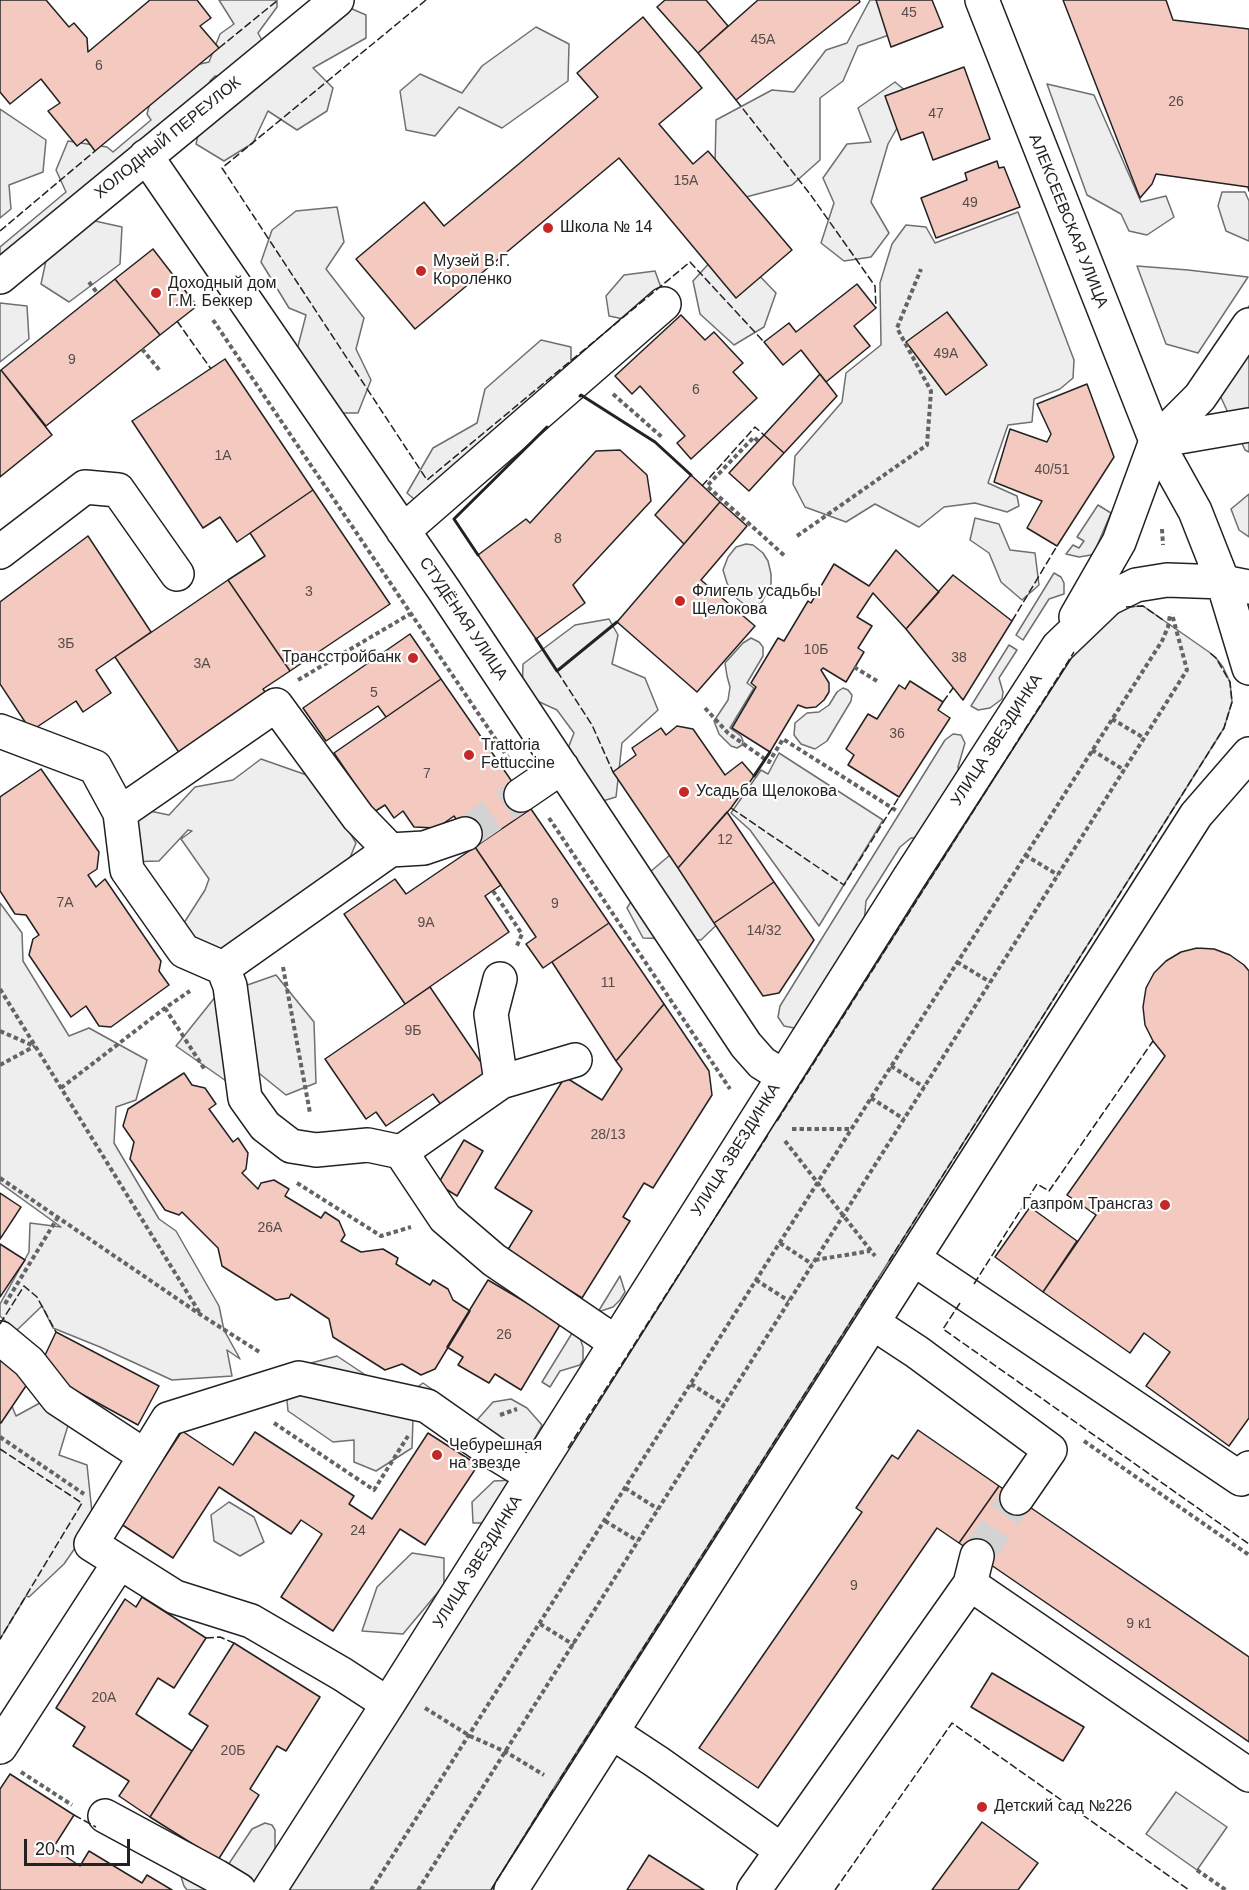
<!DOCTYPE html>
<html>
<head>
<meta charset="utf-8">
<style>
  body { margin:0 }
  #map { position:relative; width:1249px; height:1890px; overflow:hidden; background:#fff; font-family:Helvetica,sans-serif }
  canvas { display:block }
  .scale { position:absolute; left:24px; top:1839px; width:106px; height:27px; box-sizing:border-box; border:3px solid #222; border-top:0; padding-left:8px; font-size:18px; line-height:21px; white-space:nowrap; color:#222; -webkit-text-stroke:4px #fff; paint-order:stroke }
</style>
</head>
<body>
<div id="map">
<canvas width="1249" height="1890"></canvas>
<div class="scale">20 m</div>
</div>
<script>
const c = document.querySelector('canvas').getContext('2d');
c.lineJoin = 'round';
function fillPath(path, color) {
  c.fillStyle = color;
  c.fill(path, 'evenodd');
}
function poly(rows) {
  const path = new Path2D();
  for (const r of rows) {
    path.moveTo(r[0], r[1]);
    for (let i = 2; i < r.length; i += 2) path.lineTo(r[i], r[i + 1]);
  }
  return path;
}
function strokePath(path, color, width, dash) {
  c.strokeStyle = color;
  c.lineWidth = width;
  c.lineCap = dash ? 'butt' : 'round';
  c.setLineDash(dash || []);
  c.stroke(path);
}
function write(font, color, halo, rows, align = 'center') {
  c.font = font + ' Helvetica,sans-serif';
  c.lineWidth = 4.5;
  c.setLineDash([]);
  c.textBaseline = 'middle';
  c.strokeStyle = halo;
  c.fillStyle = color;
  for (const [text, x, y, turn = 0] of rows) {
    c.save();
    c.translate(x, y);
    c.rotate((+turn || 0) * Math.PI / 180);
    c.textAlign = isNaN(turn) ? turn : align;
    if (halo) c.strokeText(text, 0, 0);
    c.fillText(text, 0, 0);
    c.restore();
  }
}
const green = poly([
  [219,0,277,0,277,7,258,33,265,46,232,77,215,76,210,81,207,98,171,126,158,125,0,259,0,247,66,192,56,170,68,141,107,147,113,152,151,120,147,114,152,95,183,68,209,62,220,34,234,24,219,0],
  [870,0,890,0,889,35,858,46,843,81,820,98,820,160,792,185,742,198,715,166,716,120,772,90,794,92,826,50,847,43,870,0],
  [343,5,366,15,366,38,313,68,333,88,327,111,297,130,268,111,253,143,224,161,196,144,201,122,343,5],
  [536,27,569,44,568,81,502,128,459,107,435,136,406,130,400,91,420,74,462,93,482,66,536,27],
  [895,82,914,98,888,144,871,202,889,233,871,257,844,261,821,243,834,203,823,178,847,144,871,142,858,108,895,82],
  [1047,84,1094,95,1141,202,1166,196,1174,217,1147,235,1129,231,1121,214,1087,195,1047,84],
  [0,109,46,140,43,172,9,185,11,209,0,218,0,109],
  [1222,192,1245,192,1249,201,1249,241,1226,231,1218,206,1222,192],
  [337,207,344,242,326,269,364,318,356,349,371,380,358,413,331,413,297,350,306,315,289,308,261,262,272,230,296,211,337,207],
  [1018,212,1074,360,1073,378,1060,389,1034,399,1032,422,1008,425,988,483,1017,496,1019,506,1007,512,975,503,944,507,919,527,875,504,846,522,805,507,793,484,795,456,842,402,846,373,881,345,880,283,892,244,906,225,926,227,935,243,1018,212],
  [86,219,122,227,120,264,69,302,41,284,48,251,86,219],
  [713,259,752,268,776,293,764,327,734,345,700,314,693,281,713,259],
  [1137,266,1188,270,1248,277,1198,353,1166,344,1137,266],
  [655,271,663,293,638,322,609,316,606,296,624,275,655,271],
  [0,303,27,306,29,339,0,362,0,303],
  [541,340,571,347,571,375,422,506,407,493,433,448,477,423,485,389,541,340],
  [1249,494,1249,537,1239,530,1231,509,1249,494],
  [1098,505,1111,513,1094,553,1091,555,1079,557,1066,554,1073,545,1079,548,1084,541,1077,537,1098,505],
  [975,518,999,524,1010,550,1035,553,1039,585,1022,600,1001,582,989,553,970,540,975,518],
  [746,544,753,545,763,553,768,561,771,574,771,584,762,602,756,606,746,606,734,596,727,583,723,570,728,557,736,547,746,544],
  [1054,573,1061,577,1064,583,1064,594,1049,599,1023,640,1016,635,1054,573],
  [1143,606,1209,652,1216,658,1223,667,1230,682,1232,702,1224,728,879,1277,557,1783,491,1890,287,1890,1093,623,1124,607,1143,606],
  [609,619,618,635,612,664,645,678,658,710,622,743,616,797,586,806,558,774,574,733,557,710,522,694,523,664,575,625,609,619],
  [751,638,759,642,763,647,763,656,747,683,754,688,730,728,741,736,743,741,742,745,737,748,731,746,719,734,714,721,728,700,730,687,727,676,725,663,743,643,751,638],
  [1009,645,1017,650,999,678,1003,692,1002,699,990,708,978,710,971,706,1009,645],
  [843,688,848,690,852,695,851,701,827,741,815,749,801,744,794,735,795,723,807,713,819,712,829,705,837,692,843,688],
  [953,734,961,735,965,743,958,767,960,778,922,838,911,838,900,847,866,901,864,923,802,1022,794,1028,784,1026,778,1017,780,1006,945,740,953,734],
  [779,753,883,820,819,926,750,830,731,813,761,770,768,774,779,753],
  [261,759,318,779,356,843,337,890,252,956,196,947,182,926,205,890,209,879,181,839,192,831,188,830,159,861,124,862,135,808,169,815,195,787,233,780,261,759],
  [670,855,735,907,701,940,643,938,627,908,650,872,670,855],
  [0,903,22,933,23,961,69,1036,89,1028,147,1060,136,1100,116,1107,114,1143,159,1219,176,1231,219,1306,224,1330,240,1359,227,1350,232,1376,172,1380,100,1347,53,1328,42,1306,16,1331,0,1316,0,1304,29,1252,30,1223,61,1227,0,1183,0,903],
  [276,975,314,1022,316,1083,286,1095,255,1070,229,1083,176,1046,216,996,276,975],
  [620,1276,625,1292,620,1300,613,1307,598,1312,620,1276],
  [574,1330,580,1338,583,1347,583,1360,580,1365,560,1371,550,1387,542,1382,574,1330],
  [337,1356,367,1376,368,1405,388,1408,423,1383,449,1401,438,1423,413,1419,412,1448,376,1471,354,1462,354,1440,333,1442,288,1411,286,1390,300,1366,337,1356],
  [0,1377,16,1416,49,1398,70,1419,59,1455,87,1465,93,1522,64,1564,29,1597,26,1596,0,1639,0,1377],
  [511,1399,527,1408,542,1425,529,1449,510,1460,488,1446,477,1420,493,1402,511,1399],
  [514,1480,496,1523,473,1523,472,1502,494,1481,514,1480],
  [229,1502,254,1517,264,1542,240,1556,214,1541,211,1515,229,1502],
  [412,1553,444,1558,444,1585,403,1634,362,1631,377,1587,412,1553],
  [265,1823,272,1825,275,1830,275,1848,266,1873,255,1890,187,1890,184,1886,175,1858,228,1865,252,1829,265,1823]
]);
fillPath(green, '#eee');
strokePath(green, '#6f6f6f', 1.5);
const parking = poly([
  [1249,306,1249,452,1245,450,1208,369,1249,306],
  [1176,1792,1227,1827,1197,1870,1146,1834,1176,1792]
]);
fillPath(parking, '#ededed');
strokePath(parking, '#6f6f6f', 1.5);
const building = poly([
  [0,0,46,0,69,27,74,23,87,38,88,52,150,0,197,0,211,18,200,26,219,48,95,151,86,139,77,146,48,111,60,103,41,79,10,104,0,92,0,0],
  [665,0,706,0,728,26,698,53,657,7,665,0],
  [758,0,859,0,860,2,736,100,698,53,758,0],
  [876,0,932,0,943,27,891,47,876,0],
  [1063,0,1166,0,1173,20,1249,29,1249,191,1248,187,1156,174,1152,184,1140,198,1063,0],
  [643,17,702,88,659,124,693,164,708,151,792,250,736,298,619,158,415,329,356,259,424,202,444,226,520,163,598,97,577,73,643,17],
  [964,67,990,139,933,160,923,132,901,140,885,96,964,67],
  [997,161,999,168,1004,167,1020,207,936,238,921,198,967,180,965,173,997,161],
  [153,249,197,306,160,335,115,279,153,249],
  [115,279,160,335,46,426,1,370,115,279],
  [857,284,876,308,854,326,870,346,826,382,801,350,783,365,764,342,789,323,796,332,857,284],
  [947,312,987,365,946,395,906,342,947,312],
  [681,315,705,340,714,332,743,363,733,372,757,398,691,459,677,443,685,436,640,386,632,394,615,376,681,315],
  [225,359,313,490,237,542,220,517,203,528,132,421,225,359],
  [1,370,52,435,0,477,0,371,1,370],
  [820,374,837,396,784,453,764,435,820,374],
  [1087,384,1114,457,1057,546,1027,528,1042,501,994,482,1010,429,1047,442,1051,434,1037,404,1087,384],
  [764,435,784,453,749,491,729,473,764,435],
  [620,450,647,475,651,501,573,585,585,603,536,639,478,555,526,519,530,523,596,451,620,450],
  [691,475,720,502,684,544,655,515,691,475],
  [313,490,390,604,290,671,228,580,265,556,250,533,313,490],
  [720,502,747,526,701,580,755,626,697,692,617,622,720,502],
  [88,536,151,632,96,670,111,693,83,712,76,701,31,731,0,684,0,602,88,536],
  [896,550,939,592,906,629,873,593,857,617,872,626,858,648,864,652,846,682,823,668,821,670,829,683,829,692,824,700,816,707,806,708,798,705,770,752,732,728,756,687,751,683,778,638,784,641,808,601,811,603,834,564,869,586,896,550],
  [953,575,1012,621,963,700,906,629,953,575],
  [228,580,290,671,263,689,267,695,180,754,115,657,228,580],
  [410,634,441,679,386,717,378,706,326,741,303,708,410,634],
  [441,679,531,809,475,847,454,816,437,828,414,827,403,811,394,818,385,805,374,812,334,753,441,679],
  [910,681,943,702,938,710,950,718,899,797,848,765,854,755,846,749,868,714,877,719,899,685,905,689,910,681],
  [677,726,693,729,725,775,742,762,754,776,731,808,678,868,613,772,636,755,632,748,661,728,666,735,677,726],
  [41,769,99,852,97,869,88,875,96,887,105,879,161,961,159,971,169,985,111,1027,99,1026,86,1006,71,1017,29,955,33,939,39,935,26,915,15,914,0,891,0,797,41,769],
  [531,809,609,923,543,968,526,944,536,937,475,847,531,809],
  [727,812,774,882,714,923,678,868,727,812],
  [475,847,501,885,485,896,509,932,405,1004,344,914,395,879,406,894,475,847],
  [774,882,814,940,779,993,763,996,714,923,774,882],
  [609,923,664,1004,616,1061,552,962,609,923],
  [1197,948,1214,949,1230,955,1244,965,1249,971,1249,1418,1229,1446,1146,1386,1170,1352,1144,1333,1130,1353,1043,1292,1096,1215,1067,1195,1165,1056,1153,1041,1145,1025,1143,1007,1146,988,1154,973,1166,961,1181,952,1197,948],
  [430,987,491,1077,444,1109,433,1094,386,1126,376,1112,366,1119,325,1059,430,987],
  [664,1004,709,1071,712,1095,653,1188,644,1183,623,1217,630,1221,582,1298,507,1251,532,1211,495,1188,565,1077,602,1100,622,1069,616,1061,664,1004],
  [184,1073,192,1085,205,1088,216,1104,209,1109,233,1142,238,1138,248,1153,246,1169,242,1173,258,1189,261,1183,274,1180,289,1189,285,1196,321,1218,325,1212,339,1221,345,1235,341,1241,361,1252,383,1249,398,1258,396,1264,430,1285,433,1280,448,1289,453,1300,470,1311,435,1369,421,1375,402,1364,385,1370,333,1337,329,1319,291,1294,289,1298,276,1300,222,1266,218,1248,182,1212,179,1215,165,1210,130,1159,134,1142,123,1126,128,1109,184,1073],
  [464,1140,483,1151,457,1196,438,1184,464,1140],
  [0,1193,21,1207,0,1239,0,1193],
  [1030,1207,1077,1241,1043,1292,995,1257,1030,1207],
  [0,1244,25,1260,0,1297,0,1244],
  [488,1280,561,1323,521,1390,495,1374,489,1383,458,1365,463,1357,447,1347,488,1280],
  [56,1332,159,1386,138,1425,38,1370,56,1332],
  [0,1351,34,1374,1,1423,0,1423,0,1351],
  [918,1430,999,1486,959,1543,937,1528,758,1788,699,1748,862,1512,856,1508,892,1455,898,1459,918,1430],
  [182,1431,233,1465,255,1432,354,1496,349,1504,372,1519,428,1433,478,1465,425,1545,400,1529,333,1631,281,1597,322,1534,301,1520,291,1534,219,1487,173,1558,121,1524,182,1431],
  [999,1486,1249,1657,1249,1742,959,1543,999,1486],
  [142,1597,206,1638,174,1688,158,1678,136,1714,192,1751,150,1817,119,1796,129,1781,73,1746,85,1727,56,1708,125,1599,136,1607,142,1597],
  [234,1643,320,1697,286,1751,277,1746,250,1789,259,1795,218,1860,150,1817,208,1726,189,1714,234,1643],
  [992,1673,1084,1727,1063,1761,971,1707,992,1673],
  [10,1774,74,1815,53,1848,80,1866,89,1851,142,1883,147,1875,172,1890,0,1890,0,1789,10,1774],
  [982,1822,1038,1863,1018,1890,932,1890,982,1822],
  [649,1855,704,1890,627,1890,649,1855]
]);
fillPath(building, '#f3c9c0');
strokePath(building, '#222', 1.5);
strokePath(poly([
  [465,834,521,795],
  [977,1556,1017,1498]
]), '#d3d3d3', 33, [33, 16]);
const minor = poly([
  [982,0,1156,441,1195,511,1223,582,1249,668],
  [146,156,444,590,746,1045,762,1063,783,1076],
  [0,277,337,0],
  [1156,441,1249,425],
  [403,531,664,304],
  [0,552,85,487,118,490,177,574],
  [1076,617,1119,542,1156,441,1200,397,1249,325],
  [0,731,95,767,120,813,127,870,184,951,223,968,230,986,245,1098,265,1126,291,1146,316,1150,368,1145,401,1152,501,1082,491,1014,500,979],
  [521,795,562,767],
  [120,813,276,705,358,817,390,850],
  [223,968,390,850,424,848,465,834],
  [501,1082,575,1060],
  [401,1152,445,1218,494,1260,615,1342],
  [914,1259,1241,1479,1249,1468],
  [873,1323,917,1352,1050,1450,1017,1498],
  [0,1338,29,1362,58,1399,145,1456],
  [970,1584,1249,1775],
  [388,1704,342,1674,251,1621,175,1597,91,1544,168,1419,299,1378,427,1406,491,1451,532,1476],
  [613,1733,657,1762,781,1850],
  [0,1747,119,1563],
  [105,1816,216,1876,239,1890],
  [269,1890,388,1704,909,878,1058,647,1108,599,1136,585,1167,580,1223,582,1249,587],
  [511,1890,1196,815,1249,754],
  [754,1890,970,1584,977,1556]
]);
strokePath(minor, '#222', 36);
strokePath(poly([
  [89,282,98,294],
  [213,320,511,762],
  [142,349,161,372],
  [613,394,663,438],
  [758,441,754,437,707,486,786,557],
  [1162,529,1163,545],
  [797,536,927,445,931,391,897,328,921,269],
  [854,667,877,681],
  [298,680,410,614],
  [705,708,728,733,769,762,783,739,897,811],
  [1112,719,1144,738],
  [1092,750,1124,770],
  [549,818,730,1089],
  [1025,855,1058,875],
  [493,891,522,934,516,948],
  [957,962,990,982],
  [283,967,310,1113],
  [0,989,201,1315],
  [165,1008,205,1070],
  [0,1031,34,1046],
  [0,1065,35,1046],
  [891,1066,924,1087],
  [61,1088,165,1008,190,991],
  [871,1098,904,1119],
  [792,1129,851,1129],
  [785,1141,875,1256],
  [0,1178,201,1315,261,1353],
  [297,1183,381,1236,411,1227],
  [780,1243,812,1264],
  [815,1260,870,1251],
  [756,1280,789,1301],
  [5,1304,58,1217],
  [691,1384,724,1405],
  [500,1415,517,1409],
  [274,1423,374,1490,408,1436],
  [0,1437,84,1494],
  [1084,1441,1249,1555],
  [625,1488,658,1509],
  [605,1521,638,1541],
  [540,1624,574,1645],
  [425,1708,470,1736,506,1752,544,1775],
  [21,1772,72,1805],
  [1197,1870,1226,1890],
  [371,1890,871,1098,1162,641,1168,627,1170,615],
  [418,1890,1187,670,1172,614]
]), '#646464', 4, [4.5, 3]);
strokePath(minor, '#fff', 33);
strokePath(poly([
  [426,0,222,168,427,480,690,262,764,342],
  [219,48,278,0],
  [736,100,810,194,875,286,876,308],
  [0,231,95,151],
  [177,321,211,369],
  [702,486,755,427,764,435],
  [1126,607,1143,606,1163,620],
  [1012,621,1057,546],
  [557,671,592,725,613,772],
  [943,702,953,688],
  [731,808,844,885,899,797],
  [777,1121,1074,652],
  [889,1261,1224,728,1232,702,1230,682,1216,658,1209,652],
  [974,1284,1037,1184,1049,1191,1153,1041],
  [960,1303,943,1329,1249,1544],
  [0,1324,24,1286,37,1297,56,1332],
  [568,1448,768,1135],
  [0,1449,82,1503,0,1639],
  [206,1638,220,1637,234,1643],
  [560,1779,879,1277],
  [74,1815,96,1827],
  [491,1890,554,1788],
  [835,1890,952,1723,1189,1890]
]), '#222', 1.5, [8, 3]);
strokePath(poly([
  [580,396,581,395,655,442,691,475],
  [478,555,454,519,547,427],
  [536,639,557,671,617,622],
  [754,776,770,752]
]), '#222', 3);
for (const [x, y, r, color] of [
  [548,228,6,"#c62828"],
  [421,271,6,"#c62828"],
  [156,293,6,"#c62828"],
  [680,601,6,"#c62828"],
  [413,658,6,"#c62828"],
  [469,755,6,"#c62828"],
  [684,792,6,"#c62828"],
  [1165,1205,6,"#c62828"],
  [437,1455,6,"#c62828"],
  [982,1807,6,"#c62828"]
]) {
  const dot = new Path2D();
  dot.arc(x, y, r, 0, 2 * Math.PI);
  c.fillStyle = color;
  c.fill(dot);
  strokePath(dot, '#fff', 2);
}
write('14px', '#564c4a', null, [
  ["45",909,13],
  ["45А",763,40],
  ["6",99,66],
  ["26",1176,102],
  ["47",936,114],
  ["15А",686,181],
  ["49",970,203],
  ["49А",946,354],
  ["9",72,360],
  ["6",696,390],
  ["1А",223,456],
  ["40/51",1052,470],
  ["8",558,539],
  ["3",309,592],
  ["3Б",66,644],
  ["10Б",816,650],
  ["38",959,658],
  ["3А",202,664],
  ["5",374,693],
  ["36",897,734],
  ["7",427,774],
  ["12",725,840],
  ["7А",65,903],
  ["9",555,904],
  ["9А",426,923],
  ["14/32",764,931],
  ["11",608,983],
  ["9Б",413,1031],
  ["28/13",608,1135],
  ["26А",270,1228],
  ["26",504,1335],
  ["24",358,1531],
  ["9",854,1586],
  ["9 к1",1139,1624],
  ["20А",104,1698],
  ["20Б",233,1751]
]);
write('16px', '#222', '#fff', [
  ["ХОЛОДНЫЙ ПЕРЕУЛОК",168,138,-39],
  ["АЛЕКСЕЕВСКАЯ УЛИЦА",1068,221,68],
  ["СТУДЁНАЯ УЛИЦА",463,619,56],
  ["УЛИЦА ЗВЕЗДИНКА",997,740,-57],
  ["УЛИЦА ЗВЕЗДИНКА",736,1150,-58],
  ["УЛИЦА ЗВЕЗДИНКА",478,1562,-58]
]);
write('16px', '#222', '#fff', [
  ["Школа № 14",560,228],
  ["Музей В.Г.",433,262],
  ["Короленко",433,280],
  ["Доходный дом",168,284],
  ["Г.М. Беккер",168,302],
  ["Флигель усадьбы",692,592],
  ["Щелокова",692,610],
  ["Трансстройбанк",401,658,"right"],
  ["Trattoria",481,746],
  ["Fettuccine",481,764],
  ["Усадьба Щелокова",696,792],
  ["Газпром Трансгаз",1153,1205,"right"],
  ["Чебурешная",449,1446],
  ["на звезде",449,1464],
  ["Детский сад №226",994,1807]
], 'left');
</script>
</body>
</html>
